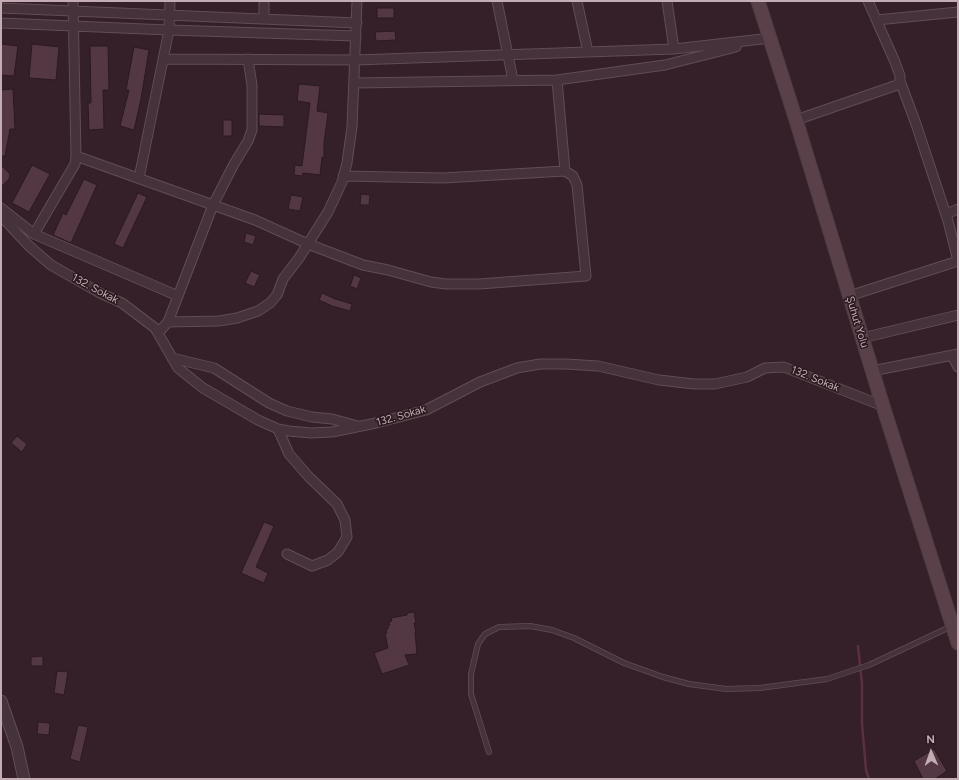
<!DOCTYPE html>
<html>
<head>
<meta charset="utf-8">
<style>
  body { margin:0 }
  #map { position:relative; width:959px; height:780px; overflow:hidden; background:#351f28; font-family:Figtree,sans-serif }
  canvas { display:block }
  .frame { position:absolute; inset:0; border:2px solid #c3acb4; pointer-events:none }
  .north { position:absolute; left:911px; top:732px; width:40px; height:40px; -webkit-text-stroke:3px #2a181f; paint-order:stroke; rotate:358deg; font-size:11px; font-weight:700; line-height:16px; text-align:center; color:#c3acb4 }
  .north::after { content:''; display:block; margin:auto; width:14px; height:18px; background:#c3acb4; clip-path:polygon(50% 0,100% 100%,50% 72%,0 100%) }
</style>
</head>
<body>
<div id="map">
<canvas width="959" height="780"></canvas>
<div class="frame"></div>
<div class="north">N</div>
</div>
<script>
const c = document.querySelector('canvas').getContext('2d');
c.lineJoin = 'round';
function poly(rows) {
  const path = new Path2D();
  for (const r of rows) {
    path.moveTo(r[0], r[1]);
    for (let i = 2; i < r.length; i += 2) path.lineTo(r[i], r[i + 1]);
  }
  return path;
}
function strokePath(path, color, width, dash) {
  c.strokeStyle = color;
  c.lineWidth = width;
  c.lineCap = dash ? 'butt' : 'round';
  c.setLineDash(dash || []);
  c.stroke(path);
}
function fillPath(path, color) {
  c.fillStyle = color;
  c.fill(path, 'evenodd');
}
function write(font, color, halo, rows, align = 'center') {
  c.font = font + ' Figtree,sans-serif';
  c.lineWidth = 3;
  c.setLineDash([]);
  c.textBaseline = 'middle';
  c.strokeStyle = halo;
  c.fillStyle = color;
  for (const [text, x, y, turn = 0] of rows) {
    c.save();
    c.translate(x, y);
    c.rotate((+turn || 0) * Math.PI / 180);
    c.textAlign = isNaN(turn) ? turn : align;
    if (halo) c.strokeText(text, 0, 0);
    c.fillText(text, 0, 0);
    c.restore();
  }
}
strokePath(poly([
  [858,646,862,684,862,724,866,770,869,779]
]), '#5b3041', 2.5);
const building = poly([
  [377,8,394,8,394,18,377,18,377,8],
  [395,31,396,40,376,41,375,32,395,31],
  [1,44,18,46,14,76,1,75,1,44],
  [32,44,59,47,56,80,29,78,32,44],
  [90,46,108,46,109,90,103,90,104,129,89,130,88,103,91,103,90,46],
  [134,47,149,50,141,99,134,130,120,126,129,90,126,90,134,47],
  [299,84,320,86,317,111,328,113,324,143,324,158,322,157,320,175,303,173,302,176,294,175,295,165,302,166,310,103,297,101,299,84],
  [13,89,15,129,10,129,5,156,1,156,1,90,13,89],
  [259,114,284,115,284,127,259,126,259,114],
  [223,120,232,120,232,136,223,136,223,120],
  [1,165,10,174,9,179,1,187,1,165],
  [32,165,50,174,29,212,12,203,32,165],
  [84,179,97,185,71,243,53,235,63,213,66,215,84,179],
  [138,193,147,197,123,248,114,244,138,193],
  [361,194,370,195,369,205,360,205,361,194],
  [291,195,303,197,300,211,288,209,291,195],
  [246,233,256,236,253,245,244,242,246,233],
  [251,271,260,275,254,287,245,283,251,271],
  [354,275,361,278,357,289,350,286,354,275],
  [322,293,335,299,352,304,350,311,332,306,319,300,322,293],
  [17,436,27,444,22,452,11,443,17,436],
  [264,522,274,526,256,567,268,573,264,583,241,573,264,522],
  [414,612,416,623,414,623,416,632,415,632,417,654,405,655,409,665,382,674,374,653,388,648,385,633,387,633,386,629,388,629,388,626,390,625,389,622,392,621,391,618,407,615,407,613,414,612],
  [43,656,43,666,31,666,31,657,43,656],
  [57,671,68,672,64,695,54,693,57,671],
  [38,722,50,723,49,735,37,734,38,722],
  [78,725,88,727,80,762,70,759,78,725],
  [934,749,947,771,935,779,923,779,914,761,934,749]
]);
fillPath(building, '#533843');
strokePath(building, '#2c1a21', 1);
const service = poly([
  [489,752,471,694,471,674,478,644,485,634,499,627,530,626,552,630,574,638,624,663,663,677,689,684,726,689,760,688,827,679,869,665,952,626]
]);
const minor = poly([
  [497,1,513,80],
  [577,1,588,52],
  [667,1,674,49],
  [1,8,357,23],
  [264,19,264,1],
  [877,20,958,12],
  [1,23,169,30,356,36],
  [163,59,355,60,674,49,771,38],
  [900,81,916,124,948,221,958,261],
  [354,83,557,80,665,65,736,47],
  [796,120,897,85,900,81,900,76,895,62,868,1],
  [76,156,255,220,308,244,363,265,388,270,431,282,446,284,479,284,586,276,577,185,573,176,565,171],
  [343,176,443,178,565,171,557,80],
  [139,178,169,30,170,1],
  [1,208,34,234,178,296],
  [946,214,958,209],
  [1,216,29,246,51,265,100,293,122,303,155,328,178,368,203,388,258,420,278,429,289,431,311,433,332,432,376,423,426,410,480,382,517,368,540,364,566,364,598,366,659,380,694,384,715,384,747,377,765,368,784,367,883,406],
  [34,234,75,164,76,156,73,1],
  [849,296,958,261],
  [168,322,213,205,234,164,248,141,252,130,252,85,248,59],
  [158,333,168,322,219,321,237,318,258,311,270,303,277,295,283,279,299,258,328,212,342,182,347,163,352,127,357,1],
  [862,338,958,315],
  [952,355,958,367],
  [172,358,214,368,269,403,287,411,312,417,332,419,358,426],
  [872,371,958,354],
  [278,429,289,454,308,476,337,504,345,520,347,537,338,552,328,560,312,566,287,554]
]);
const tertiary = poly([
  [1,701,17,747,24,779]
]);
const secondary = poly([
  [758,1,796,120,883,406,958,643]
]);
strokePath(service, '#614d54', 6);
strokePath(minor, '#614d54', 11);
strokePath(tertiary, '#614d54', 13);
strokePath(secondary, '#4f3c43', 15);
strokePath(service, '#46323a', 4.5);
strokePath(minor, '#46323a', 9);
strokePath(tertiary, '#46323a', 11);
strokePath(secondary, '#594049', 13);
write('11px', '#c3acb4', '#2a181f', [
  ["132. Sokak",95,289,28],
  ["Şuhut Yolu",857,322,73],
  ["132. Sokak",815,379,22],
  ["132. Sokak",401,416,-16]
]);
</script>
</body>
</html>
